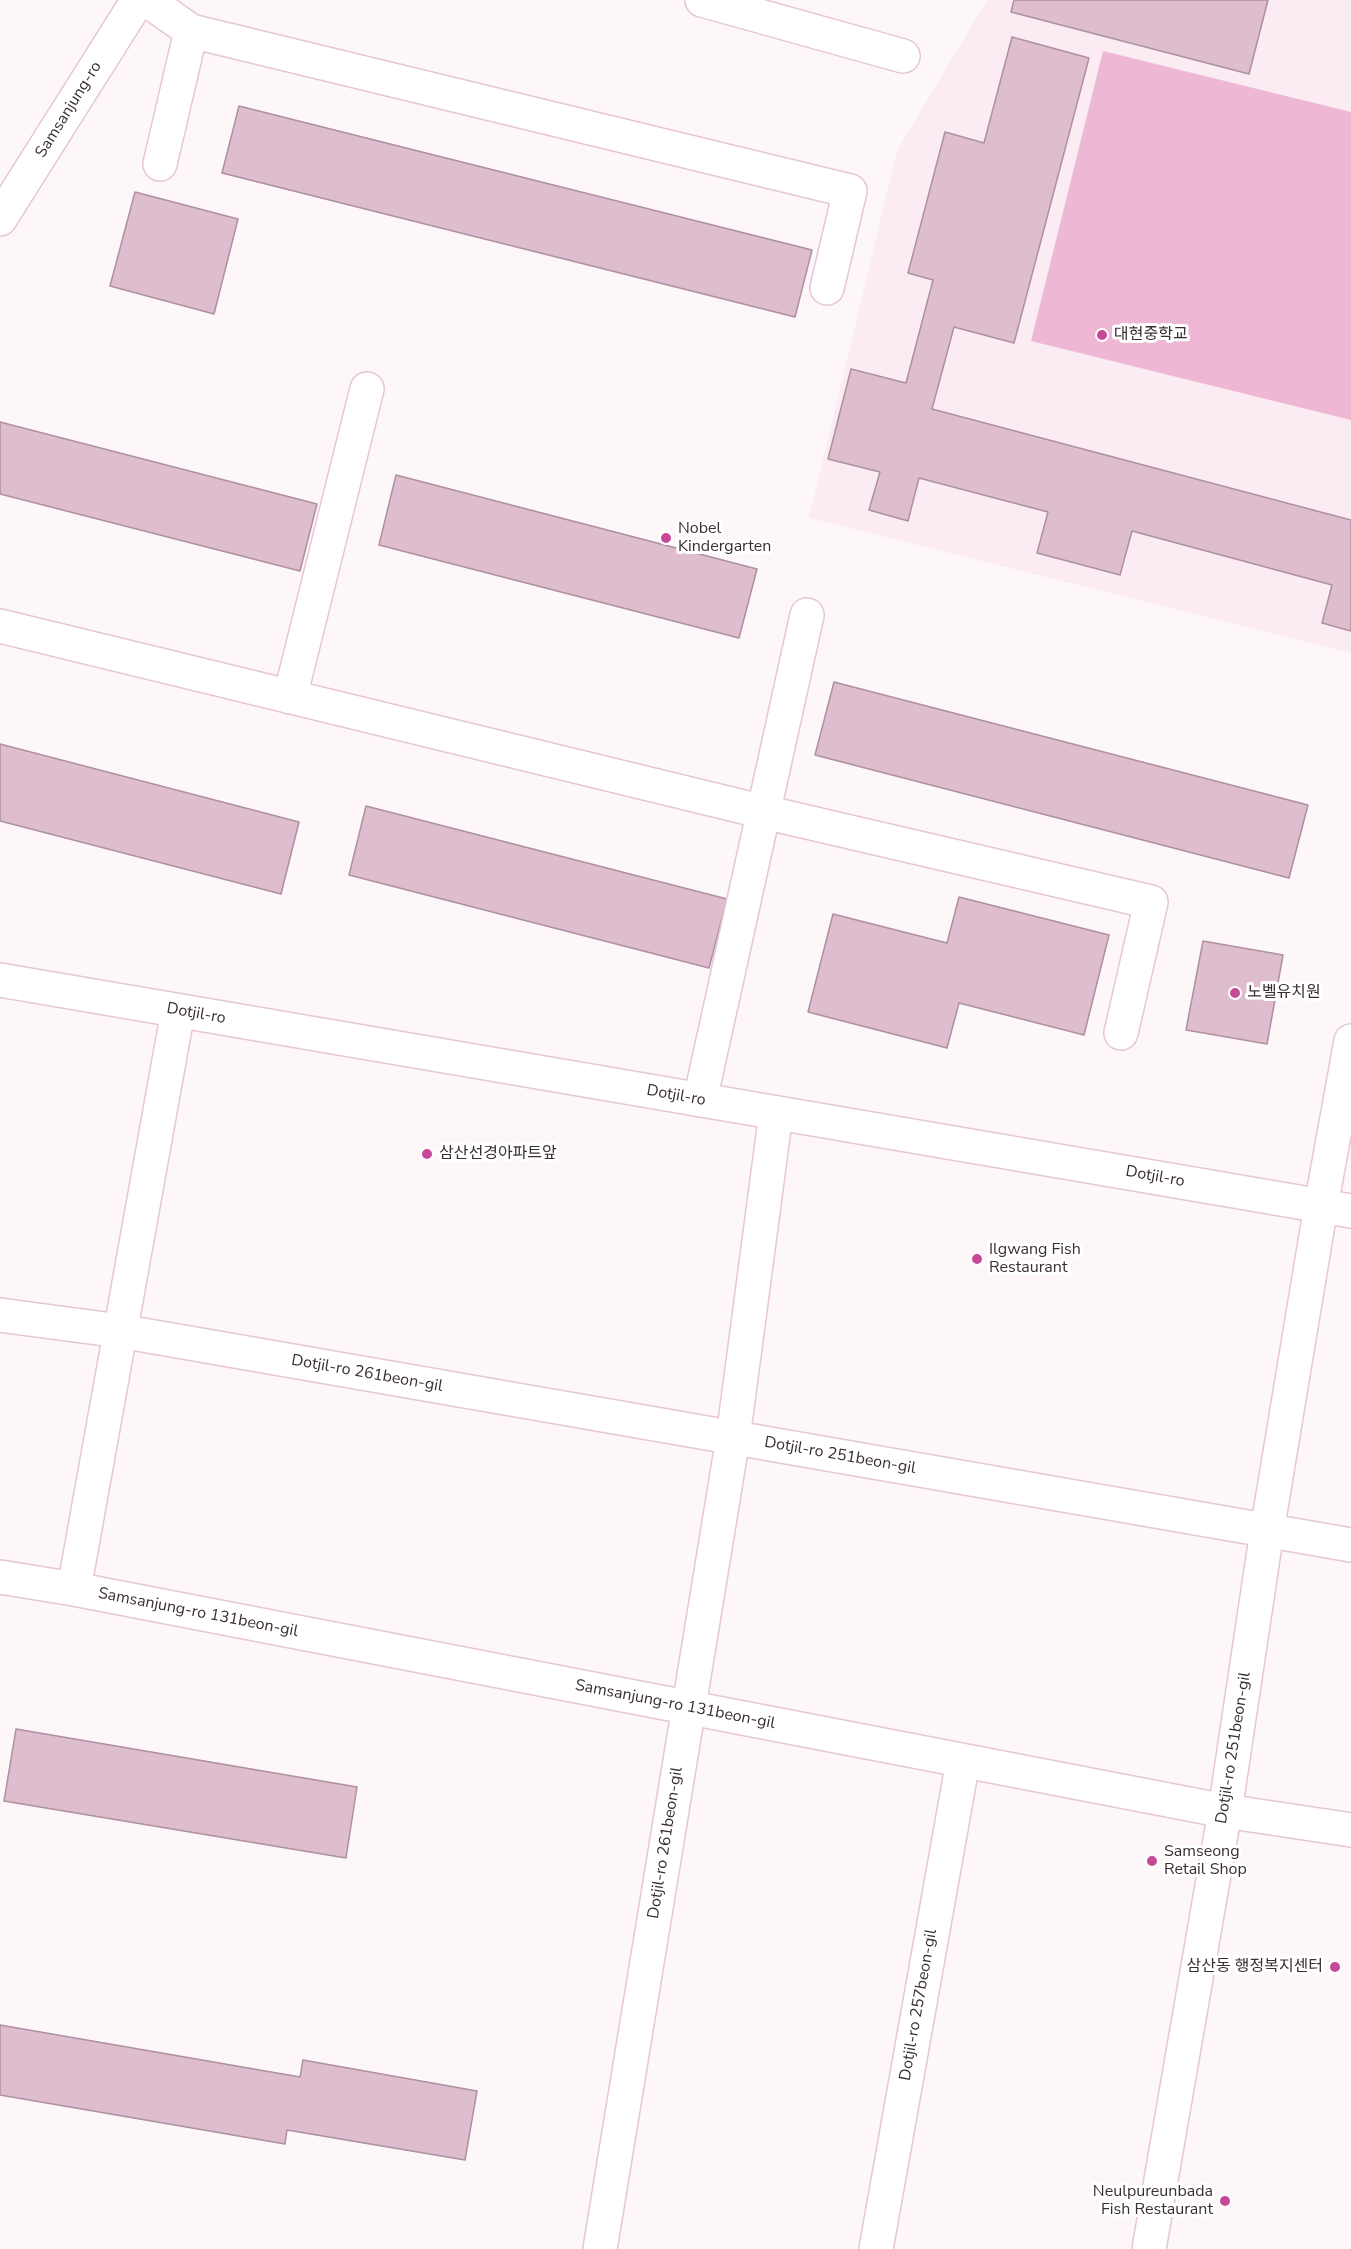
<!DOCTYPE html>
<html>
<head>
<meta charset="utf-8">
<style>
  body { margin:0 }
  canvas { display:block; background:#fdf7fa }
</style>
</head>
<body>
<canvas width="1351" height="2249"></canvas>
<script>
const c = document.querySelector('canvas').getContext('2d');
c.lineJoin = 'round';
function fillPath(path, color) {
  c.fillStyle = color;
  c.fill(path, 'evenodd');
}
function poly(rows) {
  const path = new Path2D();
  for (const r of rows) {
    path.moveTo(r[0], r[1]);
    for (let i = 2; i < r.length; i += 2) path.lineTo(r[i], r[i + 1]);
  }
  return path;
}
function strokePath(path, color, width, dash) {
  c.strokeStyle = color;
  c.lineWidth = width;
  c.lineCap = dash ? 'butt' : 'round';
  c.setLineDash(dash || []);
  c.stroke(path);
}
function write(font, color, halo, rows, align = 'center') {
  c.font = font + ' "Nunito Sans","Noto Sans KR",sans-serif';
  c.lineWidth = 6;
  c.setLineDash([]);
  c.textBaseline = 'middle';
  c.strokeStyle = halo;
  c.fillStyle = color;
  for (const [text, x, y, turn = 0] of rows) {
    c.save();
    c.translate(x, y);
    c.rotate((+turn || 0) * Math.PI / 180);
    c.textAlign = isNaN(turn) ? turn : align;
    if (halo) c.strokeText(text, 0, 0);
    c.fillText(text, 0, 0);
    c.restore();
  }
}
fillPath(poly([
  [987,0,1351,0,1351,653,809,518,897,151]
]), '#fbebf3');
fillPath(poly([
  [1103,51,1351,112,1351,420,1031,341]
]), '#eeb7d4');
const building = poly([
  [1014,0,1268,0,1249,74,1011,12,1014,0],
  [1012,37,1089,58,1014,343,954,327,932,409,1351,520,1351,631,1322,623,1332,585,1132,531,1120,575,1037,553,1048,512,919,478,908,521,869,510,880,472,828,459,851,369,906,383,933,280,908,273,945,132,984,143,1012,37],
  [239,106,812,250,795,317,222,173,239,106],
  [135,192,238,219,214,314,110,286,135,192],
  [0,422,317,504,300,571,0,494,0,422],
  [396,475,757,569,739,638,379,545,396,475],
  [834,682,1308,805,1289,878,815,755,834,682],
  [0,744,299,822,281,894,0,821,0,744],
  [366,806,727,899,709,968,349,875,366,806],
  [959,897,1109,935,1084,1035,959,1003,947,1048,808,1012,833,914,947,943,959,897],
  [1203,941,1283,955,1267,1044,1186,1030,1203,941],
  [16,1729,357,1787,346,1858,4,1801,16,1729],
  [0,2025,300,2077,303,2060,477,2091,465,2160,287,2130,285,2144,0,2095,0,2025]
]);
fillPath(building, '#ddbdce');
strokePath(building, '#ae909f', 1.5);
const minor = poly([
  [147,0,191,31,850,191,827,288],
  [702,0,903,56],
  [160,164,191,31],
  [0,219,138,0],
  [0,626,764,812,1151,902,1121,1033],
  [290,697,367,389],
  [700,1100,807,615],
  [0,1315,120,1331,1351,1545],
  [0,1577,74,1589,1225,1811,1351,1830],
  [74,1589,178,1011],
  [600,2249,733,1438,776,1113],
  [876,2249,963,1761],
  [1149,2249,1225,1811,1267,1531,1321,1206,1351,1041]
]);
const major = poly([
  [0,980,1351,1211]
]);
strokePath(minor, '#e6c6d6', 36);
strokePath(major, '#e6c6d6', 36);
strokePath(minor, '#fff', 33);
strokePath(major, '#fff', 33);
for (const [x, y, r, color] of [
  [1102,335,6,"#c64997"],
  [666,538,6,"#c64997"],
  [1235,993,6,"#c64997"],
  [427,1154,6,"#c64997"],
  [977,1259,6,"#c64997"],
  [1152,1861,6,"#c64997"],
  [1335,1967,6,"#c64997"],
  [1225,2201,6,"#c64997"]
]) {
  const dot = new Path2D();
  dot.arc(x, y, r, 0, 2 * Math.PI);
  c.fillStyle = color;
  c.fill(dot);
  strokePath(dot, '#fff', 2);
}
write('16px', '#3a2e35', '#fff', [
  ["Samsanjung-ro",69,110,-58],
  ["Dotjil-ro",196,1014,10],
  ["Dotjil-ro",676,1096,10],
  ["Dotjil-ro",1155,1177,10],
  ["Dotjil-ro 261beon-gil",367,1374,10],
  ["Dotjil-ro 251beon-gil",840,1456,10],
  ["Samsanjung-ro 131beon-gil",198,1613,11],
  ["Samsanjung-ro 131beon-gil",675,1705,11],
  ["Dotjil-ro 251beon-gil",1234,1748,-81],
  ["Dotjil-ro 261beon-gil",666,1843,-81],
  ["Dotjil-ro 257beon-gil",919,2005,-80]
]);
write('16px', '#3a2e35', '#fff', [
  ["대현중학교",1114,335],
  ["Nobel",678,529],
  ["Kindergarten",678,547],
  ["노벨유치원",1247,993],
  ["삼산선경아파트앞",439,1154],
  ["Ilgwang Fish",989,1250],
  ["Restaurant",989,1268],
  ["Samseong",1164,1852],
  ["Retail Shop",1164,1870],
  ["삼산동 행정복지센터",1323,1967,"right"],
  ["Neulpureunbada",1213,2192,"right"],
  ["Fish Restaurant",1213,2210,"right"]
], 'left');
</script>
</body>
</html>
